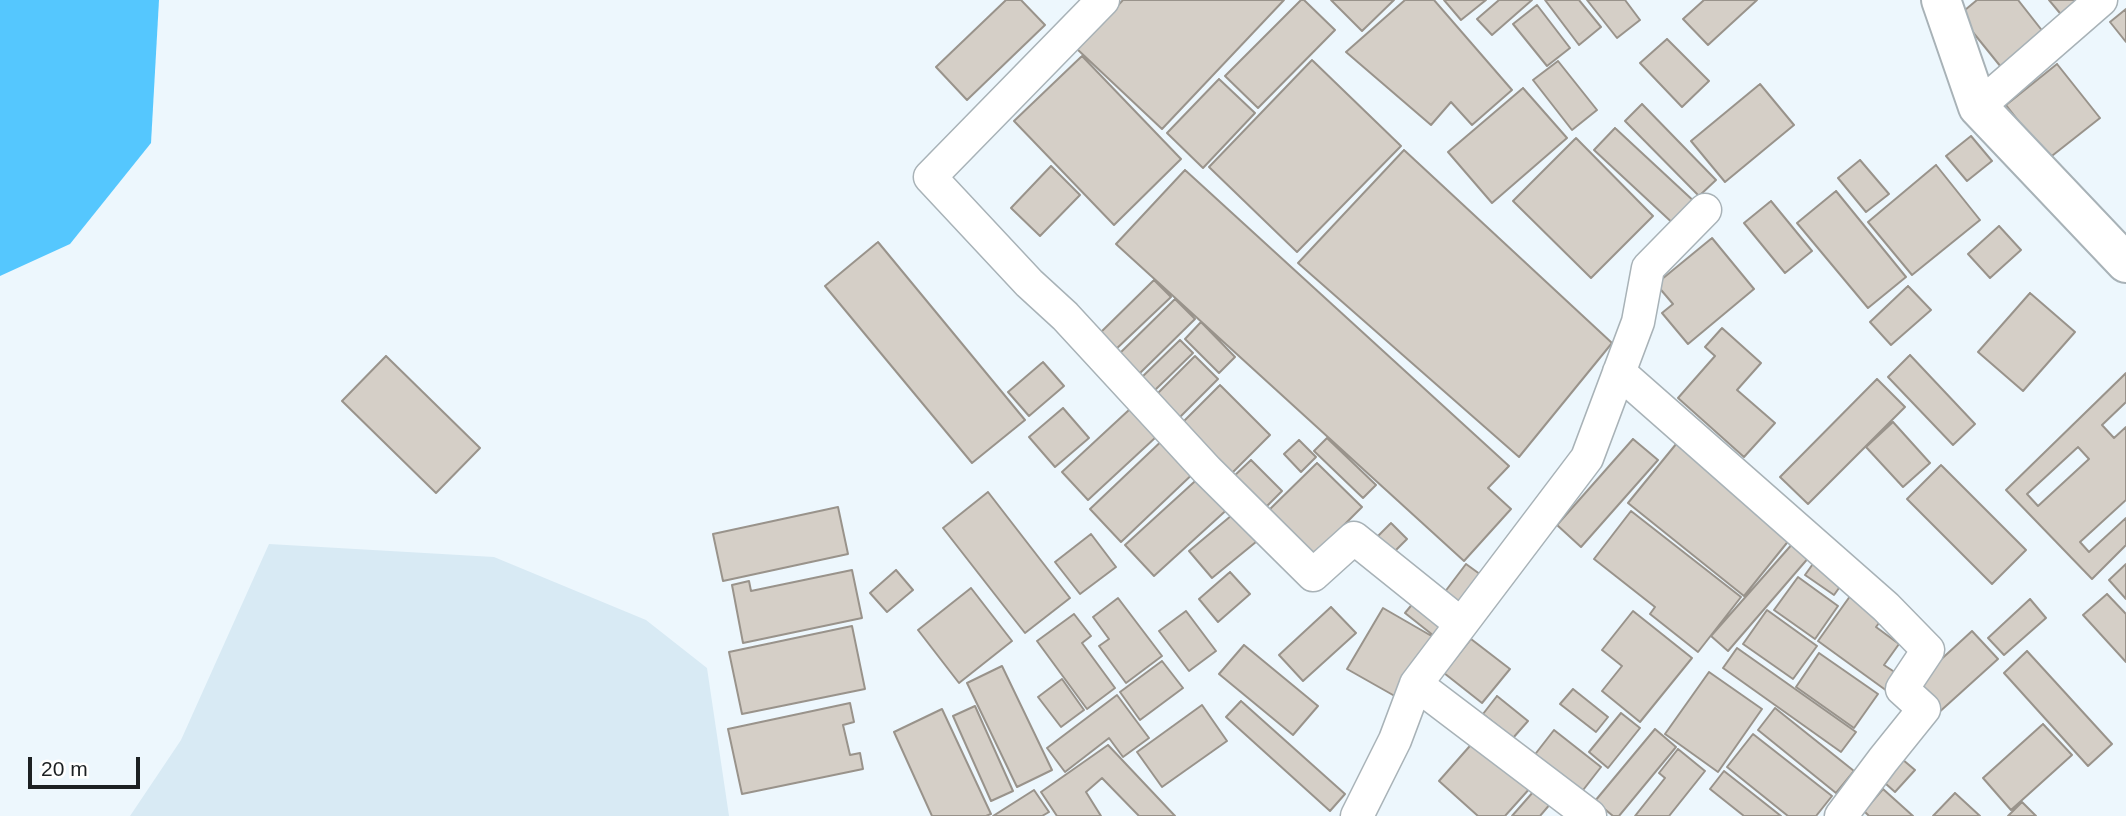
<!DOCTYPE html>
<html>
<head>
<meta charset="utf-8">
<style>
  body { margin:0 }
  #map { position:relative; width:2126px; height:816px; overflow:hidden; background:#edf7fd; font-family:Helvetica,sans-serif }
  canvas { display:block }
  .scale { position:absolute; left:28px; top:757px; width:112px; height:32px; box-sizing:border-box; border:4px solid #1c2022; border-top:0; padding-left:9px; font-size:21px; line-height:24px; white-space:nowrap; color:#1c2022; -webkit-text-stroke:5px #fff; paint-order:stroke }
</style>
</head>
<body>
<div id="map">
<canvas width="2126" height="816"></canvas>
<div class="scale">20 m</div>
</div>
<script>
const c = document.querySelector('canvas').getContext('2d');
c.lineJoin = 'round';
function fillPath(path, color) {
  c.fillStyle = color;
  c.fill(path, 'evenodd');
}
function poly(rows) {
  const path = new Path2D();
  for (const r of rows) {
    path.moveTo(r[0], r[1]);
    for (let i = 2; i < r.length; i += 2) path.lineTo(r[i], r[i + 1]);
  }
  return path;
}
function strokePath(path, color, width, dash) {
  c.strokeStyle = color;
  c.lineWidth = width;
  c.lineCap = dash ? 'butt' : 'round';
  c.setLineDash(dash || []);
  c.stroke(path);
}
fillPath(poly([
  [269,544,494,557,646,620,707,668,729,816,130,816,181,740]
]), '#d8eaf4');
fillPath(poly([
  [0,0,159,0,151,143,70,244,0,276]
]), '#55c7fe');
const building = poly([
  [1006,0,1021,0,1045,25,967,100,936,67,1006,0],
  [1123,0,1284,0,1162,129,1077,49,1123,0],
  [1301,0,1304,0,1335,30,1258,108,1225,76,1301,0],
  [1331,0,1394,0,1362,31,1331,0],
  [1405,0,1434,0,1512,90,1472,125,1451,102,1431,125,1346,52,1405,0],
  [1444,0,1486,0,1461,20,1444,0],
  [1499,0,1532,0,1492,35,1477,19,1499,0],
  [1545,0,1579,0,1601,27,1579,45,1545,0],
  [1587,0,1625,0,1640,20,1617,38,1587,0],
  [1704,0,1757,0,1708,45,1683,19,1704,0],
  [1977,0,2018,0,2044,33,2001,67,1959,15,1977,0],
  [2049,0,2087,0,2064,18,2049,0],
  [1537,5,1570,48,1547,66,1513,24,1537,5],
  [2126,9,2126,42,2110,22,2126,9],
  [1667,39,1709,81,1682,107,1640,63,1667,39],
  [1082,56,1181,159,1114,225,1014,121,1082,56],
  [1312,60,1401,146,1297,252,1209,167,1312,60],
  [1558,61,1597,110,1572,130,1533,80,1558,61],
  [2057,64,2100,118,2048,159,2006,105,2057,64],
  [1219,79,1255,113,1203,168,1167,133,1219,79],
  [1760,84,1794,125,1725,182,1691,141,1760,84],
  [1523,88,1567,138,1492,203,1448,152,1523,88],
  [1642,104,1716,180,1699,196,1625,121,1642,104],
  [1615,128,1698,205,1678,228,1594,150,1615,128],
  [1971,136,1992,161,1967,181,1946,156,1971,136],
  [1576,138,1653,216,1591,278,1513,201,1576,138],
  [1404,150,1612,343,1519,457,1298,263,1404,150],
  [1860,160,1889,194,1866,212,1838,178,1860,160],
  [1936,165,1980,220,1912,275,1868,222,1936,165],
  [1051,166,1080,195,1040,236,1011,208,1051,166],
  [1185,170,1509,466,1488,488,1511,509,1464,561,1116,244,1185,170],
  [1836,191,1906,277,1868,308,1797,223,1836,191],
  [1771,201,1812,251,1785,273,1744,223,1771,201],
  [1999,226,2021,250,1990,278,1968,254,1999,226],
  [1712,238,1754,289,1688,344,1662,313,1673,304,1656,284,1712,238],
  [878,242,1025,420,972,463,825,286,878,242],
  [1154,280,1171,297,1114,351,1098,335,1154,280],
  [1908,286,1931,310,1891,345,1870,322,1908,286],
  [2030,293,2075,332,2023,391,1978,352,2030,293],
  [1175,299,1195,319,1138,375,1118,355,1175,299],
  [1201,322,1235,357,1219,373,1185,339,1201,322],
  [1722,328,1761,363,1737,390,1775,423,1744,457,1678,398,1715,356,1705,347,1722,328],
  [1180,340,1193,353,1154,391,1141,378,1180,340],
  [1910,355,1975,424,1953,445,1888,377,1910,355],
  [386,356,480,448,436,493,342,401,386,356],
  [1195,356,1218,379,1176,421,1153,398,1195,356],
  [1043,362,1064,386,1029,416,1008,392,1043,362],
  [2126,373,2126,402,2102,425,2114,438,2126,427,2126,500,2080,542,2089,552,2126,518,2126,545,2092,579,2006,490,2126,373],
  [2078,447,2089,459,2038,506,2027,494,2078,447],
  [1877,379,1905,407,1808,504,1780,477,1877,379],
  [1220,385,1270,435,1227,478,1177,428,1220,385],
  [1063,408,1089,438,1055,467,1029,437,1063,408],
  [1130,409,1156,437,1088,500,1062,472,1130,409],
  [1893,422,1930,463,1903,487,1866,447,1893,422],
  [1169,434,1200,467,1121,542,1090,509,1169,434],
  [1327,438,1376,485,1363,498,1314,451,1327,438],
  [1681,438,1790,539,1744,596,1628,503,1681,438],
  [1633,439,1658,460,1581,547,1557,525,1633,439],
  [1299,440,1316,457,1301,472,1284,454,1299,440],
  [1251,460,1282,491,1264,509,1232,478,1251,460],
  [1317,463,1362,507,1313,556,1268,511,1317,463],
  [1941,465,2026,550,1992,584,1907,499,1941,465],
  [1204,473,1232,505,1154,576,1125,545,1204,473],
  [988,492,1070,598,1025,633,943,528,988,492],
  [838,507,848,554,723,581,713,534,838,507],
  [1238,510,1262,537,1212,578,1189,551,1238,510],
  [1631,511,1741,597,1698,652,1650,614,1655,607,1594,559,1631,511],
  [1391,523,1407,539,1388,558,1372,542,1391,523],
  [1091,534,1116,567,1080,594,1055,562,1091,534],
  [1794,542,1810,556,1728,651,1711,636,1794,542],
  [1815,561,1844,581,1834,595,1805,575,1815,561],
  [1466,564,1488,580,1463,613,1441,597,1466,564],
  [2126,564,2126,599,2109,580,2126,564],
  [852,570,862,618,743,643,732,585,749,581,751,591,852,570],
  [896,570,913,590,887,612,870,593,896,570],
  [1230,572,1250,594,1218,622,1199,599,1230,572],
  [1798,577,1838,606,1815,639,1774,610,1798,577],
  [971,588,1012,641,959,683,918,630,971,588],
  [1853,592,1885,615,1876,627,1899,644,1884,665,1899,675,1887,691,1818,641,1853,592],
  [2107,594,2126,614,2126,662,2083,615,2107,594],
  [1419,596,1448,619,1434,636,1405,613,1419,596],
  [1118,598,1162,656,1126,683,1099,646,1109,639,1093,617,1118,598],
  [2030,599,2046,618,2004,655,1988,638,2030,599],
  [1331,607,1356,633,1303,681,1279,655,1331,607],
  [1383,608,1435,638,1400,699,1347,669,1383,608],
  [1767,610,1817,646,1793,679,1743,644,1767,610],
  [1186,611,1216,651,1189,671,1159,631,1186,611],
  [1633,611,1692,658,1640,722,1602,691,1622,666,1602,650,1633,611],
  [1074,614,1091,636,1082,643,1115,688,1087,709,1037,641,1074,614],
  [852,626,865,689,742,714,729,652,852,626],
  [1972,631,1998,659,1936,715,1911,687,1972,631],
  [1471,639,1510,669,1482,703,1444,673,1471,639],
  [1244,645,1318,706,1293,735,1219,674,1244,645],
  [1737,648,1856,732,1841,752,1723,668,1737,648],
  [2027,651,2112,744,2088,766,2004,673,2027,651],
  [1819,653,1878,694,1854,728,1796,687,1819,653],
  [1162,661,1183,688,1140,720,1120,692,1162,661],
  [1002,666,1052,770,1017,787,967,683,1002,666],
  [1709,672,1762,709,1718,772,1665,734,1709,672],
  [1062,679,1084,710,1061,727,1038,697,1062,679],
  [1573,689,1608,717,1596,732,1560,704,1573,689],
  [1117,695,1149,738,1123,757,1109,738,1065,772,1047,748,1117,695],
  [1497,696,1528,721,1513,738,1483,714,1497,696],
  [1241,701,1345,794,1330,811,1226,717,1241,701],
  [850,703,854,722,843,725,850,755,860,753,863,769,742,794,728,729,850,703],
  [1202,705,1227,741,1162,787,1137,752,1202,705],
  [975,706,1013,791,991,801,953,716,975,706],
  [1775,708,1854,771,1836,793,1758,730,1775,708],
  [942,709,991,814,986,816,932,816,894,732,942,709],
  [1621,713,1640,728,1608,768,1589,752,1621,713],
  [2043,724,2072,755,2011,810,1983,778,2043,724],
  [1655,729,1676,747,1619,816,1613,816,1595,801,1655,729],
  [1554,730,1601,767,1580,794,1533,757,1554,730],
  [1753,734,1832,796,1816,816,1788,816,1727,767,1753,734],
  [1476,739,1531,787,1505,816,1478,816,1439,781,1476,739],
  [1108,745,1175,816,1139,816,1102,778,1086,792,1101,816,1057,816,1041,792,1108,745],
  [1678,749,1705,771,1669,816,1635,816,1665,778,1659,773,1678,749],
  [1896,754,1915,770,1895,792,1877,776,1896,754],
  [1724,771,1781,816,1744,816,1710,789,1724,771],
  [1541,783,1557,796,1540,816,1512,816,1541,783],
  [1883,789,1913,816,1869,816,1864,811,1883,789],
  [1034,790,1049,812,1042,816,993,816,1034,790],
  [1955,793,1980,816,1933,816,1955,793],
  [2022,802,2036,816,2008,816,2022,802]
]);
fillPath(building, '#d5cfc7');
strokePath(building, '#99938b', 2);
const minor = poly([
  [1103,0,930,177,1029,283,1065,316,1207,470,1313,575,1354,538,1461,624],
  [1978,107,2101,0],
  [1619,372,1886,607,1928,650,1902,689,1924,709,1883,760,1841,816],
  [1357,816,1395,740,1416,684],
  [1590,816,1416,684,1587,458,1638,322,1648,268,1705,210]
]);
const tertiary = poly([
  [1941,0,1978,107,2126,263]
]);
strokePath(minor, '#a8b2b7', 35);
strokePath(tertiary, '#a8b2b7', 42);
strokePath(minor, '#fff', 32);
strokePath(tertiary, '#fff', 38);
</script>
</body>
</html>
